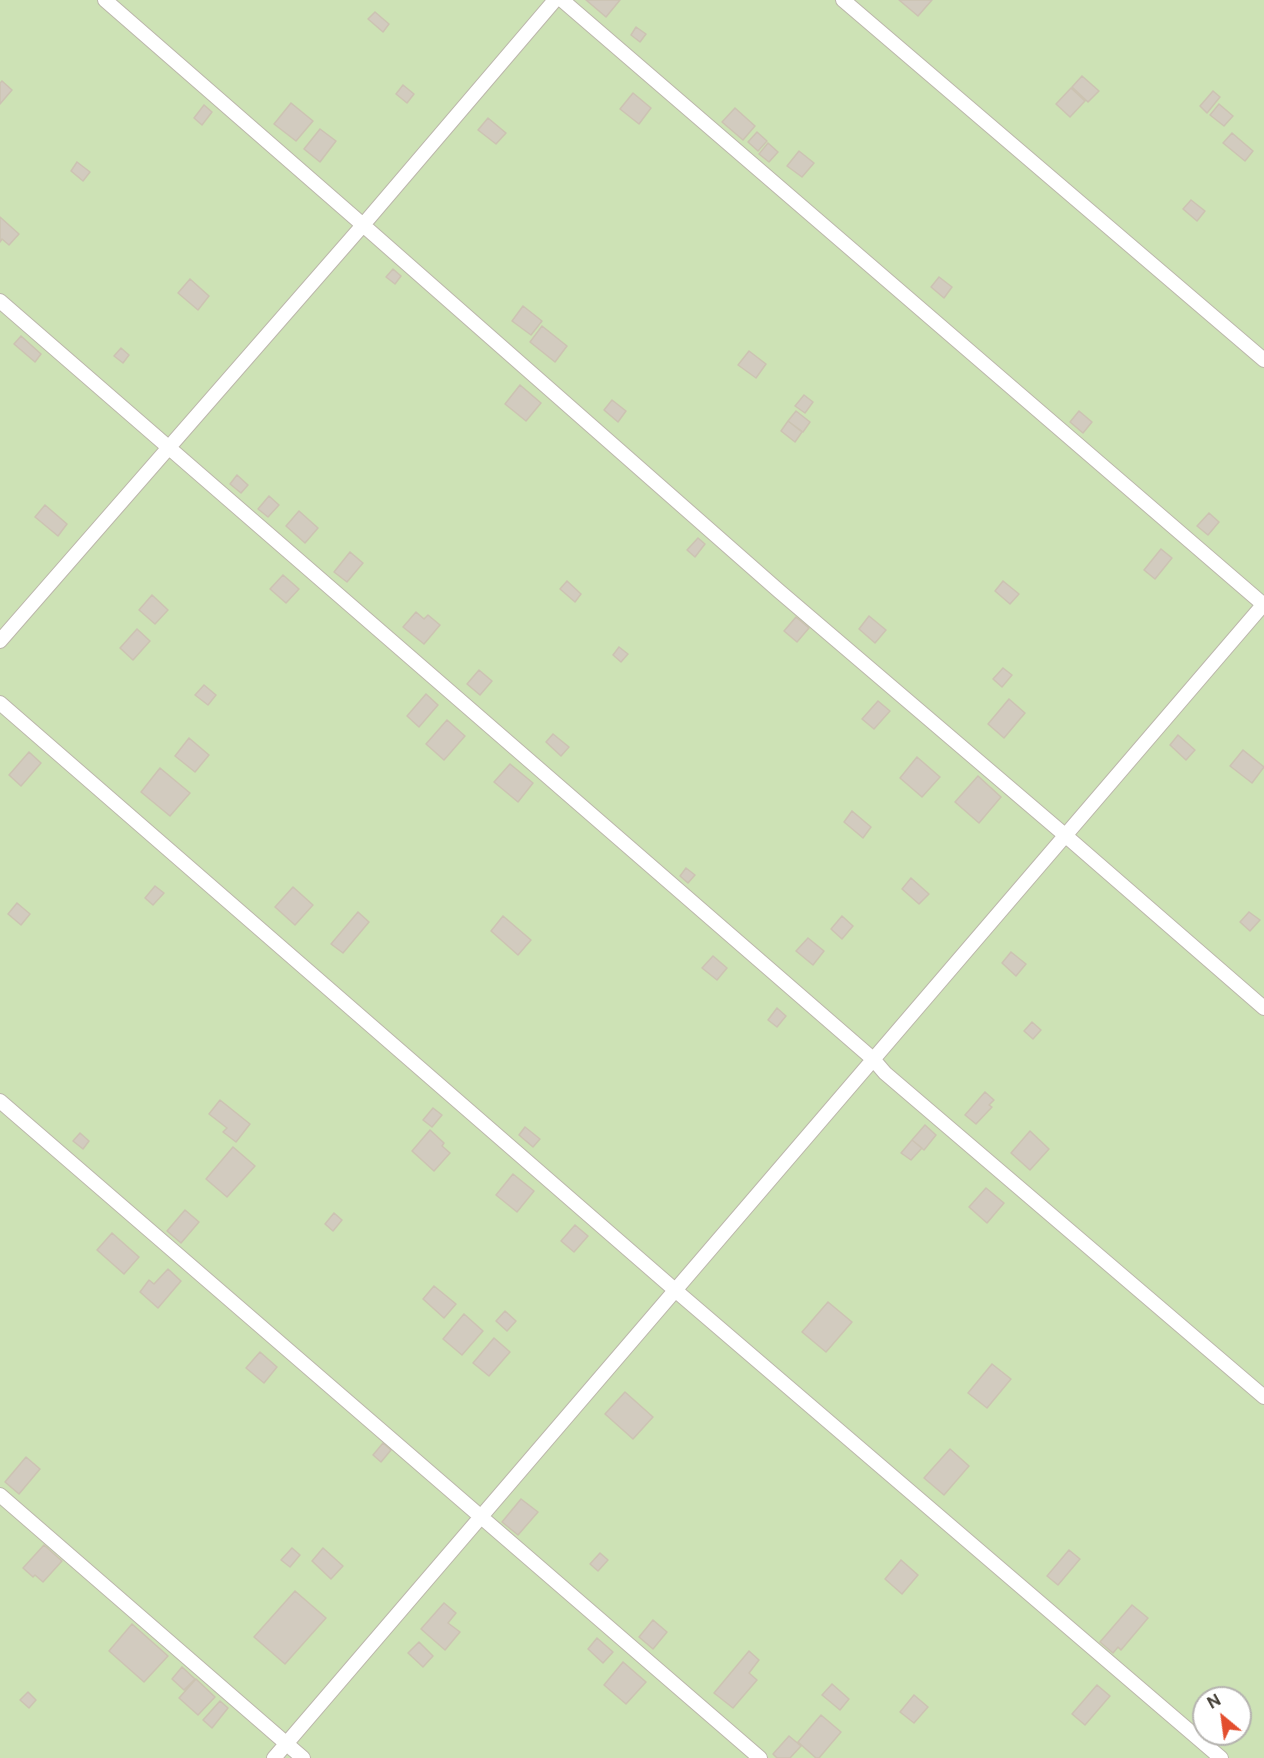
<!DOCTYPE html>
<html>
<head>
<meta charset="utf-8">
<style>
  body { margin:0 }
  #map { position:relative; width:1264px; height:1758px; overflow:hidden; background:#f2efe8; font-family:"Public Sans",sans-serif }
  canvas { display:block }
  .north { position:absolute; left:1192px; top:1686px; width:60px; height:60px; box-sizing:border-box; background:#fff; border:2px solid #b5b3af; border-radius:50%; rotate:331deg; font-size:16px; font-weight:700; line-height:24px; text-align:center; color:#454037 }
  .north::after { content:''; display:block; margin:auto; width:21px; height:27px; background:#e34e2e; clip-path:polygon(50% 0,100% 100%,50% 72%,0 100%) }
</style>
</head>
<body>
<div id="map">
<canvas width="1264" height="1758"></canvas>
<div class="north">N</div>
</div>
<script>
const c = document.querySelector('canvas').getContext('2d');
c.lineJoin = 'round';
function fillPath(path, color) {
  c.fillStyle = color;
  c.fill(path, 'evenodd');
}
function poly(rows) {
  const path = new Path2D();
  for (const r of rows) {
    path.moveTo(r[0], r[1]);
    for (let i = 2; i < r.length; i += 2) path.lineTo(r[i], r[i + 1]);
  }
  return path;
}
function strokePath(path, color, width, dash) {
  c.strokeStyle = color;
  c.lineWidth = width;
  c.lineCap = dash ? 'butt' : 'round';
  c.setLineDash(dash || []);
  c.stroke(path);
}
fillPath(poly([
  [0,0,1264,0,1264,1758,0,1758],
  [1204,1698,1240,1698,1240,1734,1204,1734]
]), '#cde2b5');
const building = poly([
  [586,0,620,0,606,17,586,0],
  [899,0,932,0,918,16,899,0],
  [375,12,389,24,383,32,368,19,375,12],
  [636,27,646,34,640,42,631,35,636,27],
  [1082,76,1099,91,1088,102,1072,87,1082,76],
  [2,81,12,90,0,104,0,83,2,81],
  [403,85,414,94,407,103,396,94,403,85],
  [1071,88,1085,101,1070,117,1056,104,1071,88],
  [1213,91,1220,97,1207,113,1200,106,1213,91],
  [633,93,651,108,639,124,620,109,633,93],
  [291,103,313,121,296,141,274,124,291,103],
  [1219,104,1233,116,1224,126,1210,115,1219,104],
  [204,105,212,112,202,125,194,118,204,105],
  [735,108,755,126,743,140,722,122,735,108],
  [488,118,506,133,496,144,478,130,488,118],
  [320,129,336,141,320,162,304,149,320,129],
  [757,132,767,141,758,151,748,142,757,132],
  [1232,133,1253,151,1245,161,1223,143,1232,133],
  [768,143,778,152,769,162,759,154,768,143],
  [799,151,814,163,802,177,787,166,799,151],
  [77,162,90,172,83,181,71,171,77,162],
  [1191,200,1205,211,1197,221,1183,209,1191,200],
  [0,217,19,234,9,245,2,239,0,242,0,217],
  [393,269,401,276,395,284,386,277,393,269],
  [939,277,952,287,944,298,931,287,939,277],
  [190,279,209,296,198,310,178,293,190,279],
  [523,306,542,321,531,335,512,321,523,306],
  [542,326,567,346,555,362,530,342,542,326],
  [21,336,41,354,35,362,14,344,21,336],
  [121,348,129,355,123,363,114,356,121,348],
  [749,351,766,364,756,378,738,365,749,351],
  [520,385,541,403,526,421,505,404,520,385],
  [804,395,813,402,805,413,795,406,804,395],
  [612,400,626,411,618,422,604,410,612,400],
  [796,411,810,422,803,432,788,421,796,411],
  [1079,411,1092,422,1083,433,1070,422,1079,411],
  [788,421,802,432,795,442,781,431,788,421],
  [237,475,248,485,241,493,230,484,237,475],
  [269,496,279,505,268,517,258,509,269,496],
  [45,505,67,524,58,536,35,517,45,505],
  [299,511,318,528,305,543,286,526,299,511],
  [1209,513,1219,522,1208,535,1197,526,1209,513],
  [698,538,705,544,695,557,687,550,698,538],
  [1161,549,1172,558,1155,579,1144,570,1161,549],
  [350,552,363,563,347,582,334,572,350,552],
  [283,575,299,589,286,603,270,589,283,575],
  [567,581,581,594,575,602,560,589,567,581],
  [1003,581,1019,594,1010,604,995,591,1003,581],
  [152,595,168,610,155,624,139,610,152,595],
  [416,612,424,619,428,615,440,625,424,644,403,627,416,612],
  [869,616,886,630,875,643,859,629,869,616],
  [796,617,809,628,797,642,784,631,796,617],
  [137,629,150,641,133,660,120,648,137,629],
  [619,647,628,654,621,662,613,655,619,647],
  [1003,668,1012,675,1002,687,993,679,1003,668],
  [479,670,492,681,480,695,467,684,479,670],
  [204,685,216,695,208,705,195,695,204,685],
  [426,694,438,705,419,727,407,716,426,694],
  [1009,699,1025,713,1004,738,988,724,1009,699],
  [878,701,890,711,874,729,862,719,878,701],
  [447,720,465,736,444,760,426,744,447,720],
  [553,734,569,747,561,756,546,742,553,734],
  [1178,735,1195,750,1186,760,1170,745,1178,735],
  [189,738,209,755,195,772,175,756,189,738],
  [1243,750,1264,767,1252,783,1230,766,1243,750],
  [29,752,41,763,21,786,9,775,29,752],
  [917,757,940,777,922,797,900,778,917,757],
  [510,764,533,783,518,802,494,782,510,764],
  [160,768,190,793,170,816,141,792,160,768],
  [978,776,1001,797,979,823,955,802,978,776],
  [852,811,871,827,863,838,844,822,852,811],
  [686,868,695,875,688,883,680,876,686,868],
  [911,878,929,894,919,904,902,889,911,878],
  [155,886,164,893,153,905,145,898,155,886],
  [293,887,313,905,295,925,275,907,293,887],
  [17,903,30,914,21,925,8,914,17,903],
  [358,912,369,922,343,953,331,944,358,912],
  [1249,912,1260,920,1250,931,1240,922,1249,912],
  [503,916,531,940,518,955,491,931,503,916],
  [842,916,853,926,842,939,831,929,842,916],
  [808,938,824,951,813,965,796,951,808,938],
  [1011,952,1026,964,1016,976,1002,963,1011,952],
  [713,956,727,968,717,980,702,968,713,956],
  [777,1008,786,1016,777,1027,768,1020,777,1008],
  [1032,1022,1041,1030,1033,1039,1024,1031,1032,1022],
  [985,1092,994,1100,989,1105,992,1107,976,1124,965,1115,985,1092],
  [220,1100,250,1124,236,1142,223,1132,227,1128,209,1114,220,1100],
  [433,1108,442,1115,432,1127,423,1120,433,1108],
  [925,1125,936,1135,924,1150,912,1140,925,1125],
  [525,1127,540,1139,533,1147,519,1135,525,1127],
  [430,1130,444,1143,442,1146,450,1153,434,1171,412,1151,430,1130],
  [1030,1131,1049,1149,1030,1170,1011,1153,1030,1131],
  [80,1133,89,1141,83,1149,73,1141,80,1133],
  [912,1140,922,1148,911,1160,901,1153,912,1140],
  [233,1147,255,1166,227,1197,206,1179,233,1147],
  [513,1174,534,1191,517,1212,496,1195,513,1174],
  [986,1188,1004,1203,987,1223,969,1207,986,1188],
  [185,1210,199,1222,181,1243,167,1231,185,1210],
  [334,1213,342,1220,333,1231,325,1224,334,1213],
  [575,1225,588,1236,574,1252,561,1241,575,1225],
  [112,1233,139,1257,124,1274,97,1250,112,1233],
  [168,1269,181,1281,158,1308,140,1292,149,1280,154,1284,168,1269],
  [434,1286,456,1304,444,1318,423,1299,434,1286],
  [828,1302,852,1322,826,1352,802,1332,828,1302],
  [505,1311,516,1321,507,1331,496,1321,505,1311],
  [464,1314,483,1331,462,1355,443,1339,464,1314],
  [494,1338,510,1352,489,1376,473,1363,494,1338],
  [260,1352,277,1367,264,1383,246,1368,260,1352],
  [992,1364,1011,1379,987,1408,968,1393,992,1364],
  [625,1392,653,1417,633,1439,605,1414,625,1392],
  [383,1443,391,1450,381,1462,373,1455,383,1443],
  [950,1449,969,1466,944,1495,924,1478,950,1449],
  [26,1457,40,1469,19,1494,5,1482,26,1457],
  [521,1499,538,1512,518,1535,502,1522,521,1499],
  [44,1545,62,1561,43,1582,35,1575,33,1577,23,1568,44,1545],
  [292,1548,300,1555,290,1567,281,1560,292,1548],
  [323,1548,343,1566,331,1579,312,1561,323,1548],
  [1069,1550,1080,1559,1058,1585,1047,1576,1069,1550],
  [600,1553,608,1560,598,1571,590,1564,600,1553],
  [901,1560,918,1575,902,1594,885,1579,901,1560],
  [295,1591,326,1618,285,1664,254,1637,295,1591],
  [444,1603,456,1613,448,1623,460,1632,445,1650,421,1629,444,1603],
  [1132,1605,1148,1618,1121,1650,1118,1647,1113,1653,1100,1642,1132,1605],
  [653,1620,667,1632,653,1649,639,1637,653,1620],
  [132,1624,168,1656,144,1682,109,1651,132,1624],
  [597,1638,613,1652,603,1663,588,1649,597,1638],
  [419,1642,433,1656,423,1667,408,1653,419,1642],
  [749,1651,759,1660,749,1673,757,1680,733,1708,714,1693,749,1651],
  [623,1662,646,1682,626,1704,604,1685,623,1662],
  [182,1667,195,1679,184,1690,172,1679,182,1667],
  [196,1679,215,1697,198,1715,179,1698,196,1679],
  [832,1684,849,1699,840,1710,822,1695,832,1684],
  [1097,1685,1110,1696,1085,1725,1072,1714,1097,1685],
  [28,1692,36,1700,29,1708,20,1700,28,1692],
  [914,1695,928,1707,914,1723,900,1712,914,1695],
  [220,1701,228,1708,212,1728,203,1720,220,1701],
  [821,1715,841,1732,819,1758,816,1758,798,1742,821,1715],
  [789,1736,801,1746,790,1758,777,1758,773,1754,789,1736]
]);
fillPath(building, '#d2cbbf');
strokePath(building, '#ccc3b2', 1.5);
const lane = poly([
  [105,0,363,225,779,591,1066,836,1264,1008],
  [562,0,1264,605],
  [843,0,1264,360],
  [0,301,873,1059,885,1073,1264,1397],
  [0,641,363,225,555,0],
  [0,703,675,1290,1221,1758],
  [0,1101,760,1758],
  [0,1495,303,1758],
  [274,1758,1263,605]
]);
strokePath(lane, '#bcb7ab', 16);
strokePath(lane, '#fff', 14);
</script>
</body>
</html>
